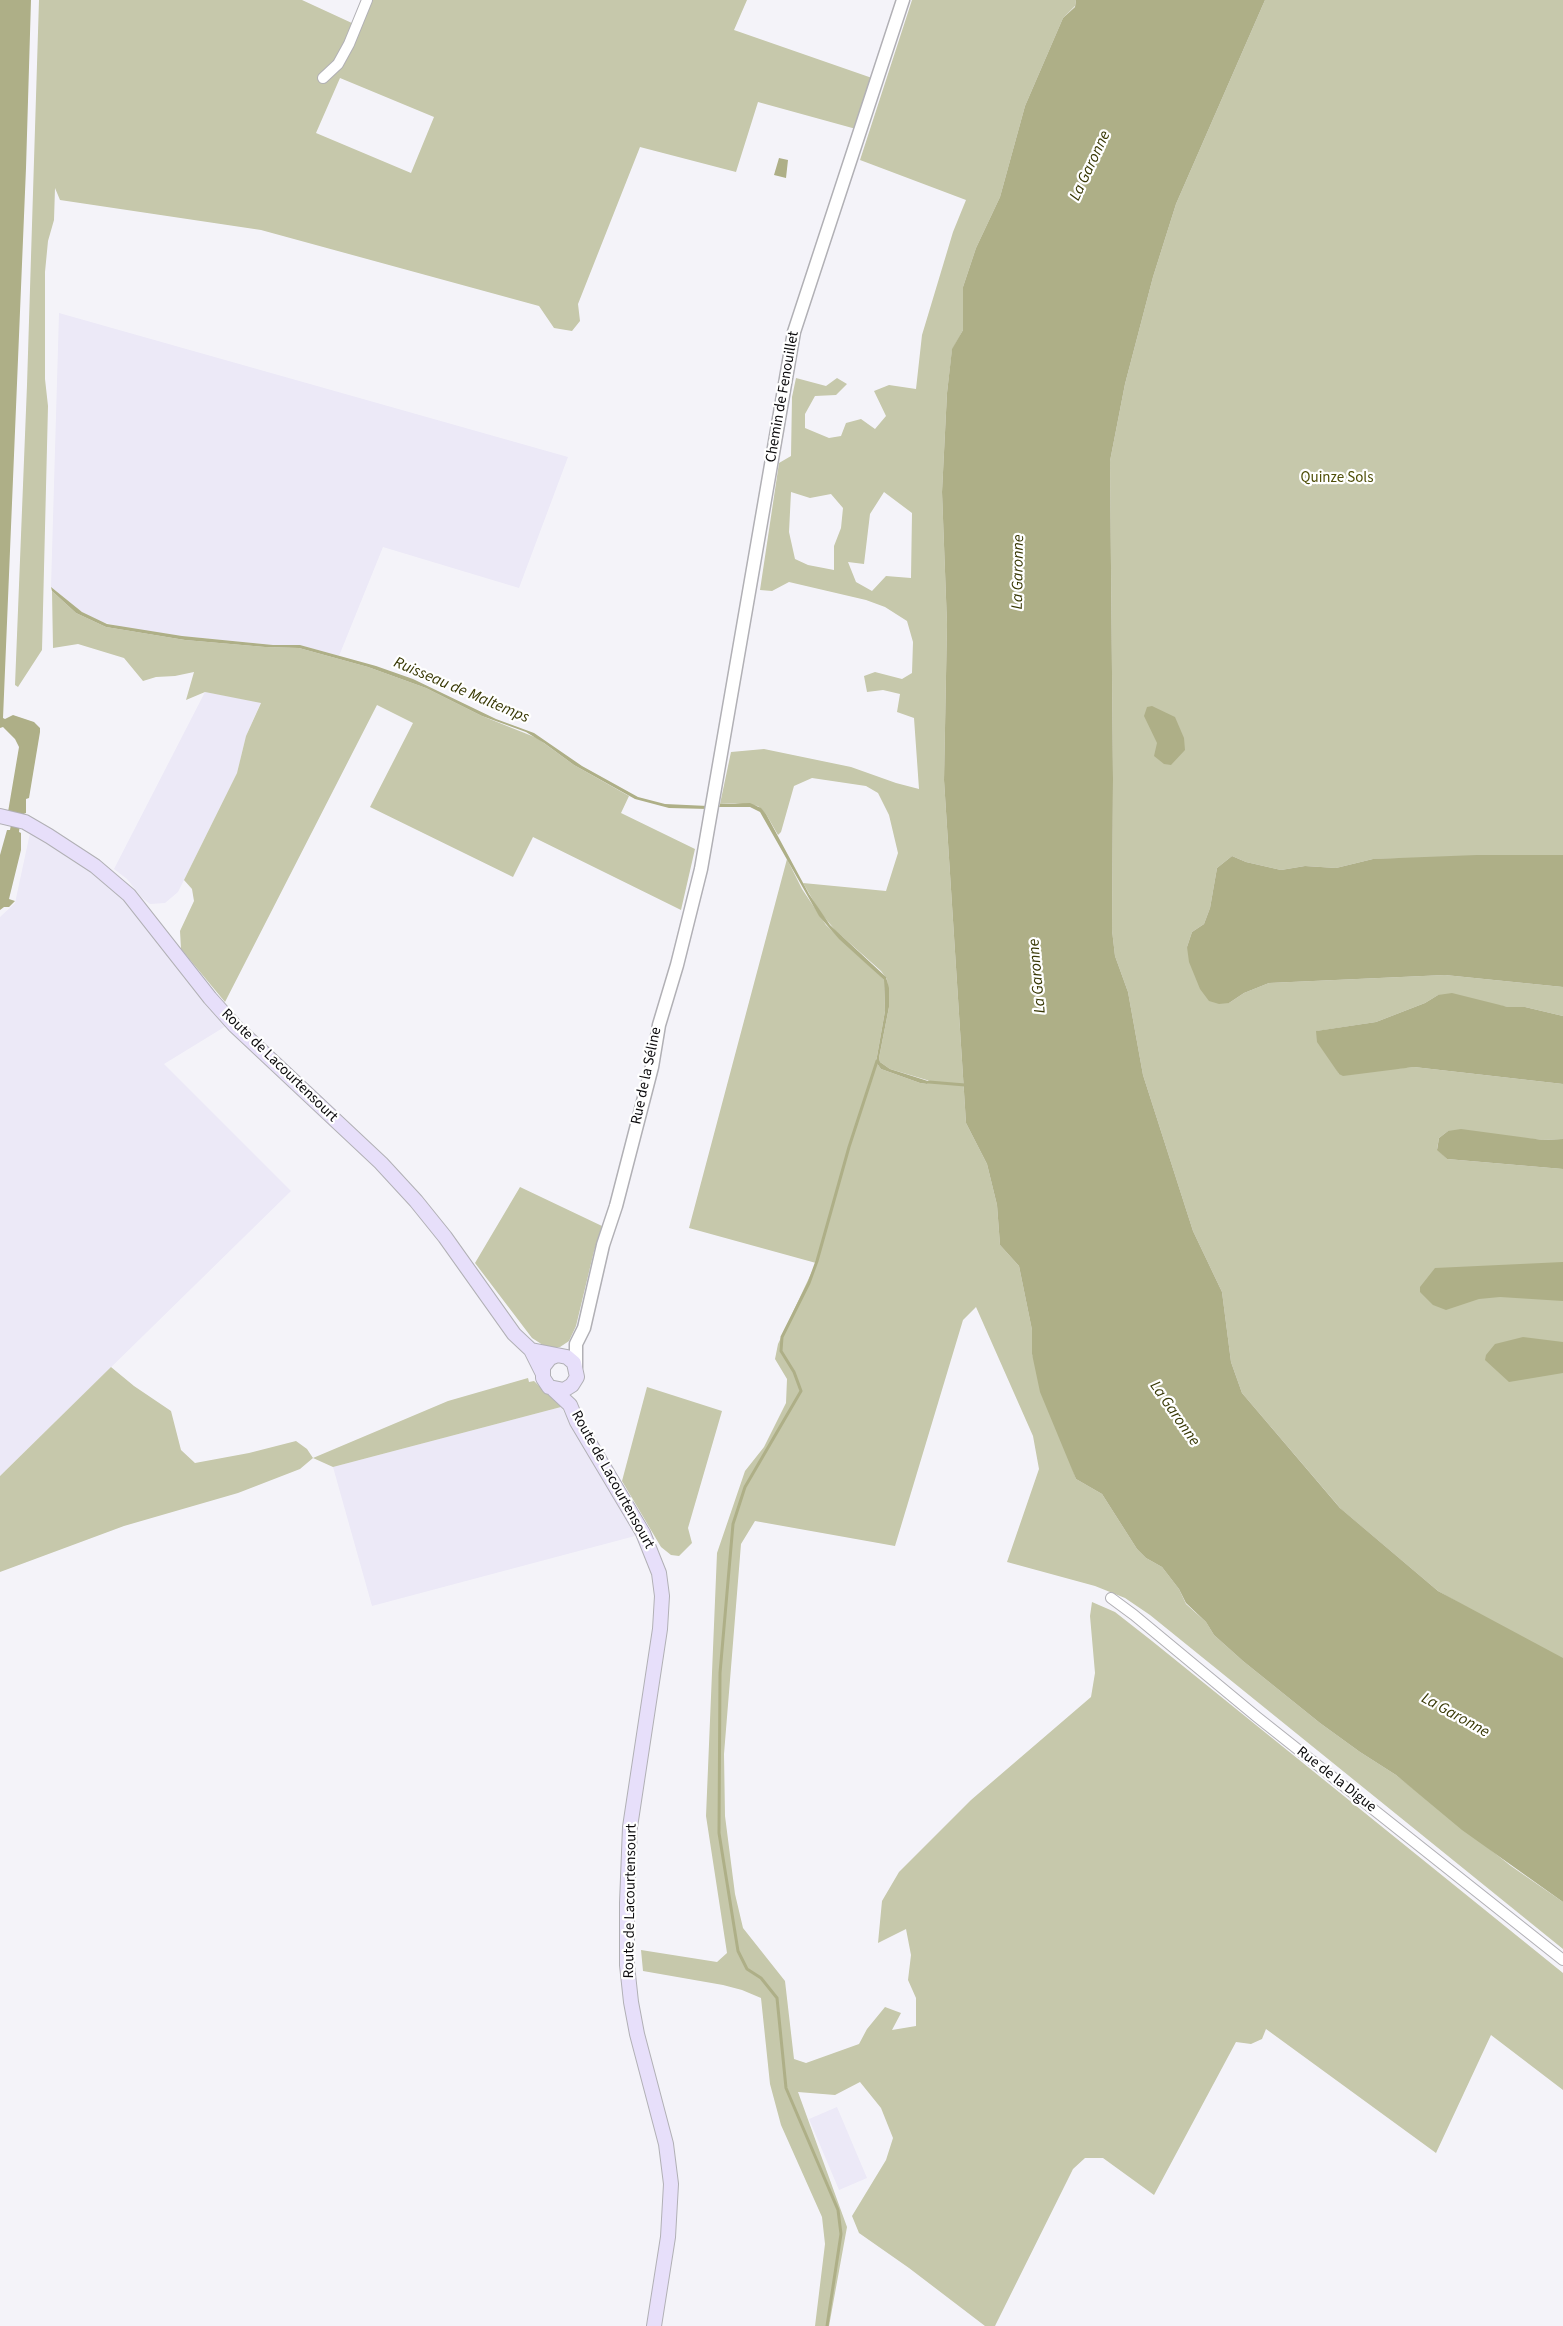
<!DOCTYPE html>
<html>
<head>
<meta charset="utf-8">
<style>
  body { margin:0 }
  canvas { display:block; background:#f4f3f9 }
</style>
</head>
<body>
<canvas width="1563" height="2326"></canvas>
<script>
const c = document.querySelector('canvas').getContext('2d');
c.lineJoin = 'round';
function fillPath(path, color) {
  c.fillStyle = color;
  c.fill(path, 'evenodd');
}
function poly(rows) {
  const path = new Path2D();
  for (const r of rows) {
    path.moveTo(r[0], r[1]);
    for (let i = 2; i < r.length; i += 2) path.lineTo(r[i], r[i + 1]);
  }
  return path;
}
function strokePath(path, color, width, dash) {
  c.strokeStyle = color;
  c.lineWidth = width;
  c.lineCap = dash ? 'butt' : 'round';
  c.setLineDash(dash || []);
  c.stroke(path);
}
function write(font, color, halo, rows, align = 'center') {
  c.font = font + ' "Source Sans 3",sans-serif';
  c.lineWidth = 4.5;
  c.setLineDash([]);
  c.textBaseline = 'middle';
  c.strokeStyle = halo;
  c.fillStyle = color;
  for (const [text, x, y, turn = 0] of rows) {
    c.save();
    c.translate(x, y);
    c.rotate((+turn || 0) * Math.PI / 180);
    c.textAlign = isNaN(turn) ? turn : align;
    if (halo) c.strokeText(text, 0, 0);
    c.fillText(text, 0, 0);
    c.restore();
  }
}
fillPath(poly([
  [59,313,568,457,519,588,383,547,339,656,300,645,273,645,182,636,125,628,99,621,82,612,51,587],
  [205,692,261,702,246,736,237,773,178,892,165,903,150,904,142,898,127,879,114,869],
  [30,833,102,880,126,902,191,987,226,1026,164,1064,291,1191,0,1476,0,917,15,903],
  [561,1407,635,1536,372,1606,333,1467],
  [837,2107,867,2178,839,2190,809,2119]
]), '#ece9f7');
fillPath(poly([
  [39,0,302,0,354,24,365,0,747,0,734,30,872,78,856,129,758,102,736,172,640,147,578,304,580,321,572,331,554,328,539,306,261,230,60,200,55,188,54,220,48,241,45,272,45,379,48,406,42,650,18,687,15,685,27,385],
  [340,78,434,117,411,173,316,133],
  [912,0,1076,0,1075,6,1063,18,1025,106,1000,197,976,248,963,287,963,330,952,350,947,393,942,492,947,624,944,780,966,1123,987,1164,997,1205,1000,1245,1019,1266,1032,1330,1032,1354,1076,1479,1102,1494,1137,1549,1146,1558,1162,1567,1179,1589,1186,1604,1206,1622,1214,1635,1243,1661,1320,1723,1360,1752,1396,1775,1511,1866,1563,1902,1563,1949,1150,1615,1125,1598,1095,1586,1007,1562,1039,1469,1033,1436,976,1307,963,1320,895,1546,755,1521,741,1544,724,1754,725,1816,735,1894,743,1928,785,1981,794,2059,806,2063,859,2044,867,2029,885,2007,901,2013,892,2030,916,2026,916,1998,908,1980,911,1955,906,1929,878,1943,882,1901,899,1872,971,1800,1091,1697,1095,1673,1090,1616,1092,1602,1115,1612,1152,1641,1563,1973,1563,2090,1491,2035,1436,2153,1266,2029,1262,2039,1251,2044,1236,2042,1154,2195,1103,2158,1085,2158,1073,2169,995,2326,985,2326,909,2268,859,2233,852,2216,886,2160,893,2138,881,2108,860,2082,835,2095,798,2092,847,2227,829,2326,815,2326,825,2244,822,2217,781,2125,770,2084,761,1998,742,1990,723,1985,643,1971,641,1950,717,1962,727,1953,706,1816,717,1553,745,1471,764,1447,786,1403,787,1379,775,1359,778,1344,816,1263,689,1228,787,859,802,889,826,925,884,980,885,1011,876,1062,881,1069,920,1083,927,1084,930,1081,890,1069,880,1062,879,1058,889,1007,887,979,881,971,835,930,820,912,803,883,886,891,898,853,889,815,878,793,866,786,812,778,794,786,781,832,778,835,766,814,758,806,735,803,720,804,731,752,764,749,851,767,896,783,919,789,914,718,897,712,900,694,883,690,867,692,864,676,875,672,902,679,912,673,913,642,907,621,885,607,866,600,789,582,772,591,760,590,779,463,791,456,792,397,796,378,826,386,837,378,847,384,836,395,815,396,805,414,805,428,829,438,841,436,846,423,861,419,875,429,886,416,874,391,889,385,916,389,922,335,953,232,966,200,860,160],
  [791,492,810,498,831,494,843,508,841,528,834,546,834,570,808,565,795,559,789,532],
  [884,492,912,513,911,578,886,576,872,591,856,582,848,562,864,564,870,514],
  [1265,0,1563,0,1563,855,1373,859,1336,868,1305,866,1281,870,1246,862,1232,856,1217,868,1210,908,1204,924,1192,932,1187,947,1229,1003,1244,993,1269,983,1445,975,1563,987,1563,1016,1525,1007,1508,1007,1438,995,1425,1003,1376,1022,1317,1031,1339,1074,1414,1067,1563,1084,1563,1139,1543,1140,1448,1131,1439,1138,1437,1149,1447,1159,1563,1169,1563,1662,1438,1591,1341,1509,1242,1393,1231,1362,1222,1292,1193,1231,1143,1075,1128,992,1115,956,1112,930,1113,779,1110,461,1125,384,1153,277,1176,204],
  [52,591,76,613,106,627,185,640,265,647,299,648,368,667,426,688,482,716,537,738,574,765,629,796,621,813,695,849,681,910,533,837,513,877,370,807,413,723,377,705,225,1002,181,949,180,931,194,901,192,889,184,880,237,773,246,736,261,703,205,692,186,700,194,672,175,676,156,677,143,681,124,658,78,644,53,648],
  [520,1187,602,1226,594,1251,576,1326,569,1341,560,1347,546,1347,532,1338,475,1263],
  [111,1367,134,1386,171,1411,181,1450,195,1463,249,1453,296,1441,307,1449,313,1458,448,1401,528,1378,529,1382,534,1381,561,1407,333,1467,313,1458,300,1469,238,1493,124,1526,0,1572,0,1476],
  [647,1387,722,1411,688,1528,692,1543,679,1556,671,1555,661,1547,622,1481]
]), '#c6c8ab');
fillPath(poly([
  [0,0,31,0,26,168,3,718,5,719,13,715,34,722,40,728,40,732,29,798,26,799,26,813,21,815,19,832,21,833,21,850,9,899,15,901,9,907,4,907,0,910,0,855,7,830,10,830,13,814,8,812,19,747,15,739,3,727,0,728],
  [1076,0,1265,0,1176,204,1153,277,1125,384,1110,461,1113,779,1112,930,1115,956,1128,992,1143,1075,1193,1231,1222,1292,1231,1362,1242,1393,1340,1508,1438,1591,1563,1658,1563,1902,1462,1830,1396,1775,1360,1752,1320,1723,1243,1661,1214,1635,1206,1622,1186,1603,1179,1589,1162,1567,1146,1558,1137,1549,1102,1494,1076,1479,1040,1392,1032,1354,1032,1330,1019,1266,1000,1245,997,1205,987,1164,966,1123,944,780,947,624,942,492,947,393,952,349,963,330,963,287,976,248,1000,197,1025,106,1063,18,1075,7],
  [779,158,788,160,786,178,774,175],
  [51,587,82,612,107,624,182,636,273,645,300,645,376,666,413,679,496,719,534,733,582,766,638,797,665,804,708,806,708,809,669,808,635,799,574,765,544,743,526,732,482,716,426,688,368,667,299,648,265,647,185,640,106,627,76,613,52,591],
  [1152,706,1175,717,1184,738,1185,750,1171,765,1164,764,1154,756,1157,743,1144,716,1147,707],
  [750,803,761,808,766,814,809,894,830,925,886,977,889,988,889,1007,879,1058,880,1062,890,1069,931,1082,927,1084,920,1083,881,1069,876,1062,885,1011,884,980,839,939,819,916,760,812,750,807,719,807,720,804],
  [1477,855,1563,855,1563,987,1445,975,1269,983,1244,993,1229,1003,1219,1004,1209,1001,1200,989,1189,962,1187,947,1192,932,1204,924,1210,908,1217,868,1232,856,1246,862,1281,870,1305,866,1336,868,1373,859],
  [1452,993,1508,1007,1525,1007,1563,1016,1563,1084,1414,1067,1343,1076,1339,1074,1317,1042,1316,1031,1376,1022,1425,1003,1438,995],
  [1461,1129,1543,1140,1563,1139,1563,1169,1447,1159,1437,1150,1439,1138,1448,1131],
  [1563,1262,1563,1301,1500,1297,1479,1299,1446,1310,1433,1305,1420,1292,1420,1287,1435,1268],
  [1523,1337,1563,1342,1563,1373,1509,1382,1485,1360,1486,1355,1495,1344]
]), '#aeaf87');
strokePath(poly([
  [929,1082,965,1085],
  [827,2326,841,2234,838,2210,786,2088,777,1998,761,1978,747,1969,738,1951,719,1833,720,1673,733,1524,745,1487,801,1391,794,1372,781,1351,782,1337,809,1283,817,1261,849,1147,877,1061]
]), '#aeaf87', 3);
const minor = poly([
  [323,78,338,64,349,44,367,0],
  [1111,1598,1134,1615,1257,1717,1563,1960]
]);
const tertiary = poly([
  [576,1367,576,1344,584,1328,603,1245,616,1206,652,1067,659,1025,677,965,701,869,794,332,903,0]
]);
const secondary = poly([
  [0,816,25,822,49,836,95,866,129,895,210,998,235,1026,381,1163,416,1201,445,1237,514,1334,531,1350,542,1372],
  [531,1350,567,1357,574,1363,577,1377,572,1385,564,1390,549,1387,543,1378,543,1367,550,1358,555,1356],
  [554,1390,570,1405,577,1422,643,1533,659,1573,662,1596,660,1629,630,1827,627,1903,627,1965,631,2002,637,2034,666,2144,671,2184,668,2237,654,2326]
]);
strokePath(minor, '#b1b0b5', 12);
strokePath(tertiary, '#b1b0b5', 15);
strokePath(secondary, '#b1b0b5', 16);
strokePath(minor, '#fff', 10);
strokePath(tertiary, '#fff', 12);
strokePath(secondary, '#e7dffa', 14);
write('15px', '#0c0b0d', '#fff', [
  ["Chemin de Fenouillet",783,397,-80],
  ["Route de Lacourtensourt",279,1066,44],
  ["Rue de la Séline",647,1076,-78],
  ["Route de Lacourtensourt",612,1480,61],
  ["Rue de la Digue",1336,1780,38],
  ["Route de Lacourtensourt",631,1901,-89]
]);
write('15px', '#4e4e07', '#fff', [
  ["Quinze Sols",1337,479]
]);
write('italic 16px', '#373703', '#fff', [
  ["La Garonne",1091,166,-65],
  ["La Garonne",1019,572,-89],
  ["Ruisseau de Maltemps",461,691,23],
  ["La Garonne",1038,976,-95],
  ["La Garonne",1174,1414,55],
  ["La Garonne",1455,1716,29]
]);
</script>
</body>
</html>
